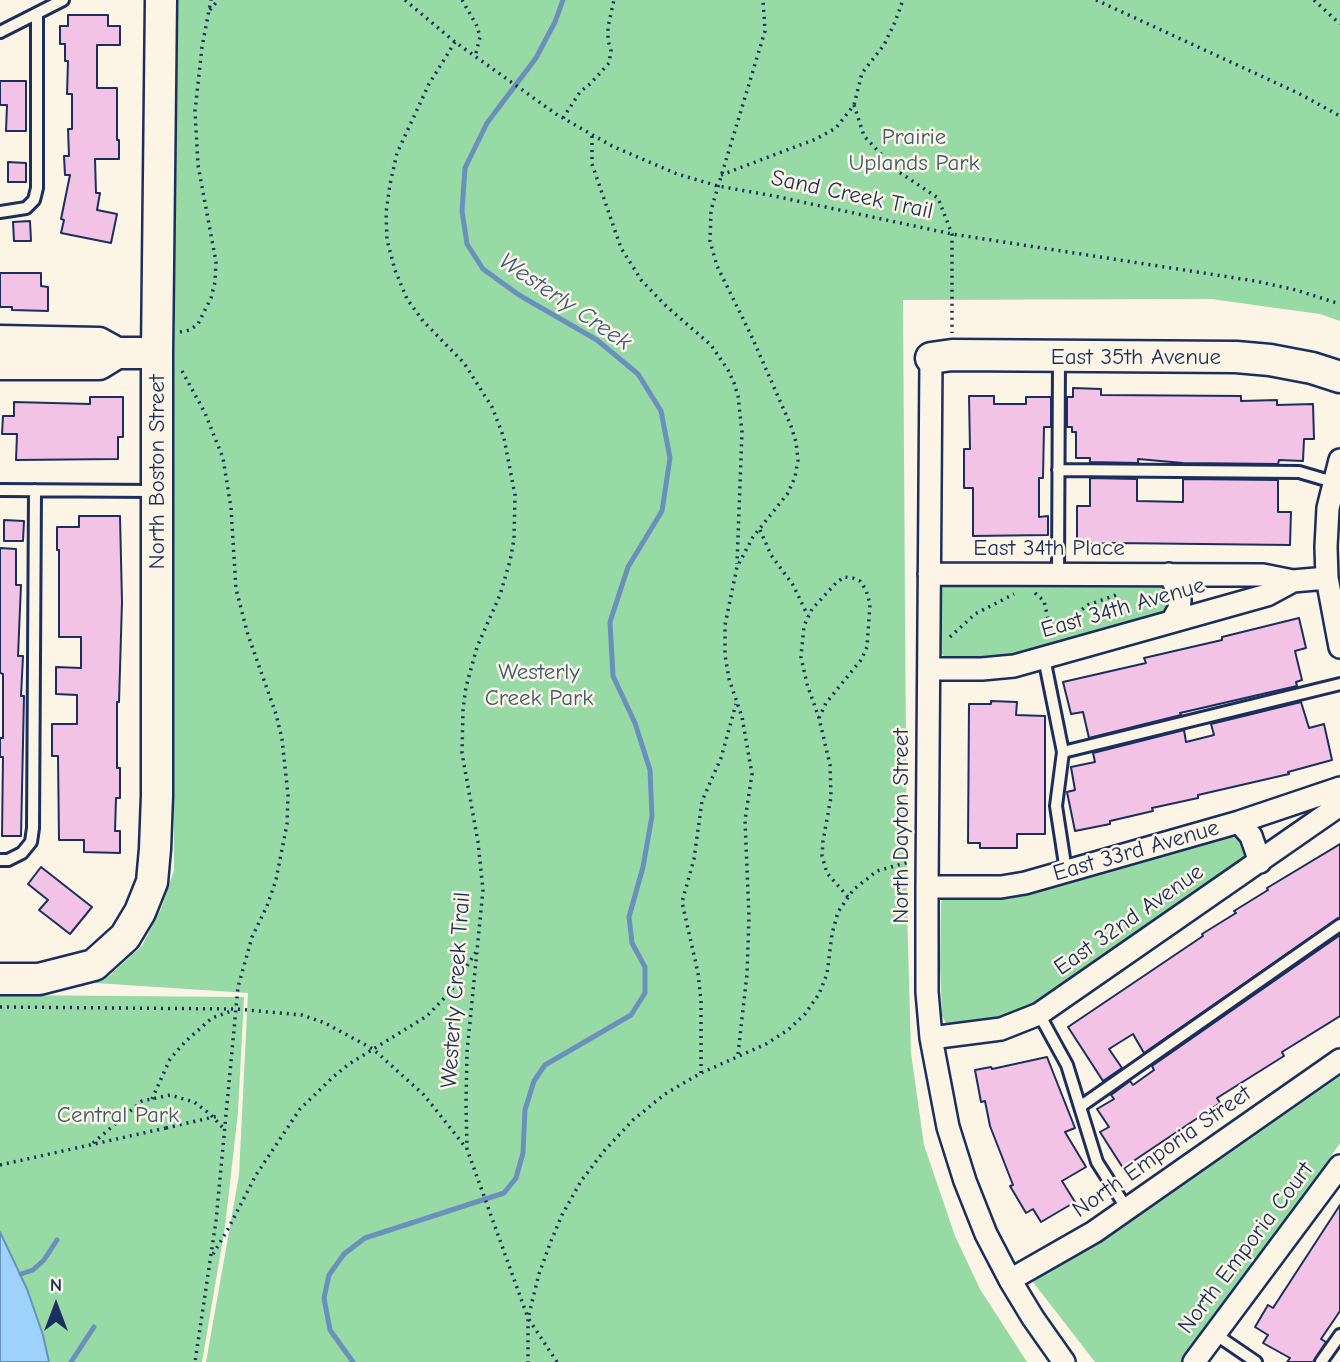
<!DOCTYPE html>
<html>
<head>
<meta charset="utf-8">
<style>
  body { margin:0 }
  #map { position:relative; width:1340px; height:1362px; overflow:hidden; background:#fcf5e5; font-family:"Comic Neue",sans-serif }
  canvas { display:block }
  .north { position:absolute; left:21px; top:1271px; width:70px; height:70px; -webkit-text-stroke:5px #fcf5e5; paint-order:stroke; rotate:0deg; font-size:19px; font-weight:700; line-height:28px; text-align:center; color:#1b2f5e }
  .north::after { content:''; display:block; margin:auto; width:24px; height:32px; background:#1b2f5e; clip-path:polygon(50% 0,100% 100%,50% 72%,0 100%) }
</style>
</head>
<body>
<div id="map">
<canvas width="1340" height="1362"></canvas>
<div class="north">N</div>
</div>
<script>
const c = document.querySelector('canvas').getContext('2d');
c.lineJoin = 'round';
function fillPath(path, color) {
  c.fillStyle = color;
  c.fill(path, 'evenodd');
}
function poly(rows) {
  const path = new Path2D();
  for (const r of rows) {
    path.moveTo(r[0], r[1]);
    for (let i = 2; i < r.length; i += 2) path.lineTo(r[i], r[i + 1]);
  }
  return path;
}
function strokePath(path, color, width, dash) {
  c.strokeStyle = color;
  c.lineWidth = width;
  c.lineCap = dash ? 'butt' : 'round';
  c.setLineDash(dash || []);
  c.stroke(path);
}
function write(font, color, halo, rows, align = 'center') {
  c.font = font + ' "Comic Neue",sans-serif';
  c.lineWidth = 5;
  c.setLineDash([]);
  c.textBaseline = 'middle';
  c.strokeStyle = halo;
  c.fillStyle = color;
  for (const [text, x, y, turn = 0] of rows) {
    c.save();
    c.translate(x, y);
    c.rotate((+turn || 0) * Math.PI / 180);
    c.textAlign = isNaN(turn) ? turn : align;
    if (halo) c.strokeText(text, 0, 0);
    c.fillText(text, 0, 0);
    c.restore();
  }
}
fillPath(poly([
  [174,0,1340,0,1340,321,1320,314,1211,299,903,300,907,908,911,1053,924,1145,955,1236,980,1289,1027,1362,206,1362,239,1175,248,993,95,983,110,975,142,946,161,909,174,870,171,295],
  [947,581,1158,581,1169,587,1173,598,1166,613,1011,658,947,661,940,651,941,589],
  [1232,830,1248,846,1245,856,1036,1005,1000,1021,959,1026,947,1025,942,1016,940,966,941,904,942,898,947,895],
  [0,995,244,997,238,1112,225,1227,202,1362,0,1362],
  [1340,1067,1340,1143,1190,1362,1095,1362,1033,1282]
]), '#98daa5');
const water = poly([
  [0,1232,27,1289,43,1335,49,1362,0,1362,0,1232]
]);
fillPath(water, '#9dd2fb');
strokePath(water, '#6991bc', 2);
strokePath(poly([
  [21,1274,33,1270,44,1260,57,1240],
  [71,1362,94,1327],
  [353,1362,330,1330,324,1298,329,1275,344,1254,365,1238,504,1193,516,1178,523,1153,525,1110,534,1081,545,1065,631,1015,645,993,645,967,632,943,629,917,643,867,652,816,650,770,635,723,613,676,610,622,628,567,662,511,670,458,661,411,638,374,597,340,519,295,483,269,467,244,462,211,465,168,487,123,536,58,555,22,563,0]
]), '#6991bc', 5);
const building = poly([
  [68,15,108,15,108,26,120,26,120,45,97,45,97,88,117,88,117,140,119,140,119,159,95,159,96,193,100,193,97,210,117,214,111,243,61,233,64,220,61,219,70,175,65,175,64,156,69,156,68,129,72,129,72,94,67,94,68,61,65,61,65,44,60,44,60,26,68,26,68,15],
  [0,81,26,81,26,131,6,131,7,105,0,105,0,81],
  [8,162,26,163,26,182,8,182,8,162],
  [30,221,31,241,14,241,13,222,30,221],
  [0,273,41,273,41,286,48,287,48,311,12,310,12,307,0,307,0,273],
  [1073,388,1101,389,1101,395,1241,396,1241,401,1277,400,1277,405,1313,404,1314,439,1304,439,1303,461,1279,460,1278,464,1183,463,1138,459,1138,463,1090,462,1090,458,1076,458,1076,432,1072,432,1072,427,1067,427,1067,397,1073,397,1073,388],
  [969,396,994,396,994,404,1026,404,1026,397,1051,397,1051,427,1044,427,1043,478,1039,478,1039,517,1048,516,1048,535,973,536,973,488,964,488,964,449,970,449,969,396],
  [90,397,123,397,123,437,118,437,118,459,16,460,17,434,2,434,3,416,14,416,14,402,90,404,90,397],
  [1090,478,1137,479,1137,501,1183,502,1183,479,1278,480,1278,512,1291,512,1290,545,1113,543,1077,545,1077,506,1090,506,1090,478],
  [79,516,120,516,122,602,119,702,117,702,117,768,120,768,120,798,116,798,115,831,120,831,120,853,84,852,84,840,59,840,58,756,52,756,52,724,77,724,77,695,56,694,56,667,81,668,81,637,59,637,59,550,57,550,57,527,79,527,79,516],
  [4,520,24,521,23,541,4,541,4,520],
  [0,548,16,549,16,585,21,585,18,656,23,656,21,696,24,696,21,836,2,836,3,757,0,757,0,738,3,738,3,674,0,673,0,548],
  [1299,618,1306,648,1295,651,1302,680,1296,682,1297,686,1180,713,1181,715,1089,738,1083,712,1071,714,1063,682,1146,663,1144,658,1222,640,1222,637,1299,618],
  [991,701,1017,702,1016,715,1045,716,1045,834,1017,834,1017,848,980,848,980,843,968,843,969,704,991,704,991,701],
  [1301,702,1309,728,1324,724,1332,760,1288,772,1289,774,1198,795,1198,798,1152,808,1153,811,1110,821,1110,824,1075,831,1067,792,1075,790,1071,767,1095,762,1093,753,1184,730,1186,742,1214,735,1211,724,1301,702],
  [1340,844,1340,917,1144,1053,1133,1034,1109,1049,1122,1068,1103,1081,1068,1027,1203,936,1202,934,1236,913,1234,911,1268,890,1267,888,1340,844],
  [41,867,92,907,70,934,39,910,48,900,28,884,41,867],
  [1340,935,1340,1016,1282,1052,1284,1056,1217,1098,1220,1103,1123,1168,1100,1132,1109,1127,1097,1109,1114,1099,1111,1095,1130,1081,1133,1085,1154,1070,1152,1066,1340,935],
  [1047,1057,1075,1128,1065,1132,1086,1167,1062,1181,1075,1202,1041,1222,1033,1209,1026,1213,1010,1186,1013,1185,990,1126,985,1101,981,1102,975,1070,991,1067,992,1069,1047,1057],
  [1340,1205,1340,1311,1321,1339,1326,1342,1313,1362,1287,1362,1290,1358,1263,1343,1268,1335,1255,1327,1268,1305,1273,1308,1340,1205]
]);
fillPath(building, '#f2c3e5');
strokePath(building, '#1b2f5e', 2);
const lane = poly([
  [0,32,63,0],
  [0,212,26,208,34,200,37,188,37,14],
  [1058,470,1299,472,1333,482],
  [0,490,155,491],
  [1058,574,1059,359],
  [1044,658,1063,752,1056,806,1066,871],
  [1063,752,1340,684],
  [0,860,8,860,22,853,31,842,33,828,35,490],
  [1039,1014,1067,1065,1097,1162,1127,1209],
  [1081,1106,1340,925],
  [1215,1334,1256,1362],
  [1321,1362,1340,1335]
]);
const street = poly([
  [931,358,927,887,927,992,931,1038,948,1127,965,1181,986,1234,1010,1280,1033,1318,1064,1362],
  [1340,460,1328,508,1326,547,1327,578,1340,647],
  [929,574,1263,575,1293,581],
  [1169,574,1179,592,1180,600,1179,609,1172,621],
  [929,669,982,669,1014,666,1267,595,1293,581,1327,578],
  [1239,822,1251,836,1260,862],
  [927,887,1001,887,1025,883,1239,822,1340,788],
  [931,1038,1001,1029,1039,1014,1340,805],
  [1010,1280,1094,1232,1340,1060],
  [1194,1362,1340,1166]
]);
const secondary = poly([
  [0,341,99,343,117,353],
  [931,358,952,355,1236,357,1270,360,1312,368,1340,377],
  [0,364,99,364,117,353,157,353],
  [0,979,39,979,94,965,125,937,140,912,152,882,155,849,157,796,157,353,161,0]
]);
strokePath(lane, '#1b2f5e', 16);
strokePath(street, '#1b2f5e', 26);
strokePath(secondary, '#1b2f5e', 35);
strokePath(poly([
  [405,0,455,42,556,114,612,146,677,174,718,186,774,196,952,234,1255,281,1296,290,1340,304],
  [462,0,477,26,480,37,475,57],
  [1096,0,1298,93,1340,116],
  [1314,0,1340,24],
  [210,10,218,0],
  [455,42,429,84,397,153,390,184,386,213,387,240,395,270,407,299,423,321,464,363,492,407,504,438,515,495,514,539,510,561,500,595,477,647,466,687,463,709,462,753,478,842,483,890,467,1052,466,1105,467,1149,528,1318,528,1362],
  [854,105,864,136,896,170,938,198,952,234,952,333],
  [563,118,580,92,591,83,609,63,611,51,608,40,608,27,614,0],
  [592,136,592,164,621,248,642,281,666,306,711,345,728,370,734,383,738,396,742,432,737,564],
  [721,175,816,139,836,128,854,105,862,73,884,45,895,22,903,0],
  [180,332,190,330,198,324,211,298,215,282,216,262,198,165,195,111,202,47,211,0],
  [182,371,205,413,223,458,231,508,236,589,248,635,276,714,282,739,288,795,287,824,276,880,267,906,252,937,238,987,216,1221,195,1362],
  [760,530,771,555,793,585,808,616],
  [1035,593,1044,601,1048,619,1058,624,1068,620,1088,605,1116,595],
  [950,637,975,614,1014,594],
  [819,718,826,703,861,660,867,647,870,604,866,590,860,581,853,578,844,577,836,583,812,609,804,626,801,657,807,684,819,718,830,765,831,797,823,841,822,856,827,873,848,897],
  [0,1007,236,1009,302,1015,325,1023,373,1049,424,1095,467,1149],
  [738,1054,747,974,749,917,745,820,752,774,742,717,729,679,725,655,725,625,737,567,753,537,788,493,795,477,798,460,796,442,791,426,751,335,717,266,710,241,711,210,765,31,763,0],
  [701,1073,701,1001,698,973,682,902,694,859,702,801,721,758,736,704],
  [152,1099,170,1059,186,1041,212,1018,234,1010],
  [93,1143,142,1101,170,1095,194,1102,210,1114,225,1130],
  [0,1165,166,1128],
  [213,1254,228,1229,256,1175,300,1109,333,1077,349,1064,427,1016,450,992,476,952],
  [557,1362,528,1318,539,1274,551,1241,562,1215,581,1181,604,1151,633,1120,665,1094,701,1073,766,1044,788,1030,805,1014,819,994,827,974,832,934,838,912,853,890,877,871,909,862]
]), '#1b2f5e', 3.5, [2, 5]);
strokePath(lane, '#fcf5e5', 10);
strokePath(street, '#fcf5e5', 21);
strokePath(secondary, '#fcf5e5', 30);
strokePath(poly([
  [166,1128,218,1116]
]), '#1b2f5e', 3.5, [2, 5]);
write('23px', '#3a5a70', '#fcf5e5', [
  ["Prairie",914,137],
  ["Uplands Park",914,163],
  ["Westerly",539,672],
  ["Creek Park",539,698],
  ["Central Park",118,1115]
]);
write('23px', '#1b2f5e', '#fcf5e5', [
  ["Sand Creek Trail",852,195,12],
  ["East 35th Avenue",1136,357],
  ["North Boston Street",157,472,-90],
  ["East 34th Place",1049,548],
  ["East 34th Avenue",1123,608,-16],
  ["North Dayton Street",901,826,-90],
  ["East 33rd Avenue",1136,851,-16],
  ["East 32nd Avenue",1129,920,-35],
  ["Westerly Creek Trail",456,990,-86],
  ["North Emporia Street",1162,1152,-35],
  ["North Emporia Court",1246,1248,-53]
]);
write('italic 24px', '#3c5885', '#fcf5e5', [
  ["Westerly Creek",565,302,34]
]);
</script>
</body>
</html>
